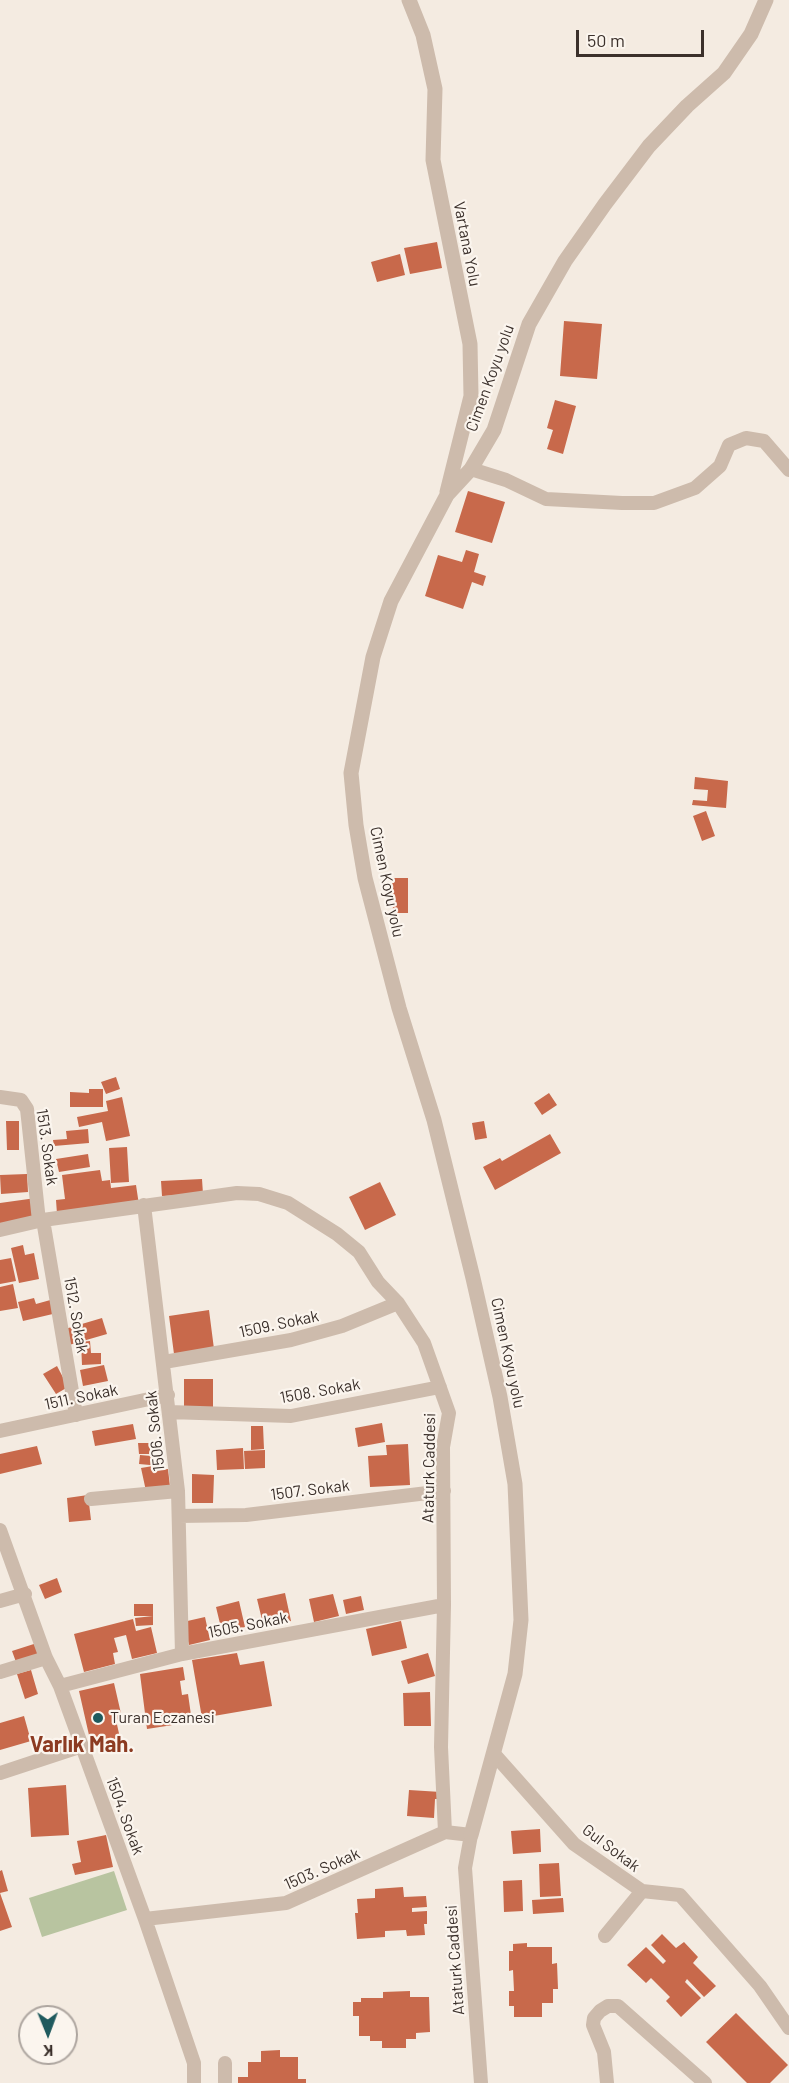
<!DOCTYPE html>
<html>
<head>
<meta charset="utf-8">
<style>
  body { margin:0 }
  #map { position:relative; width:789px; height:2083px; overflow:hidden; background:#f4ebe1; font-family:Barlow,sans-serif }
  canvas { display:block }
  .north { position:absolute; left:18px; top:2005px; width:60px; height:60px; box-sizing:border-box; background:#fbf5ee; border:2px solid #aea6a0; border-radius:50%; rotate:179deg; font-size:16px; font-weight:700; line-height:24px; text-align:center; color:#3b302b }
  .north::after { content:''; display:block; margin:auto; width:21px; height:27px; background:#1f5a5e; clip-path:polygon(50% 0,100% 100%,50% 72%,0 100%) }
  .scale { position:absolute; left:576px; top:30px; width:128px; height:27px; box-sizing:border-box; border:3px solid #3b302b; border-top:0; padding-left:8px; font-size:18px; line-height:21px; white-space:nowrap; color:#3b302b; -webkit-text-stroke:4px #fbf5ee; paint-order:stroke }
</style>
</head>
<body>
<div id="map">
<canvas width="789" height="2083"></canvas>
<div class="north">K</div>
<div class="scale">50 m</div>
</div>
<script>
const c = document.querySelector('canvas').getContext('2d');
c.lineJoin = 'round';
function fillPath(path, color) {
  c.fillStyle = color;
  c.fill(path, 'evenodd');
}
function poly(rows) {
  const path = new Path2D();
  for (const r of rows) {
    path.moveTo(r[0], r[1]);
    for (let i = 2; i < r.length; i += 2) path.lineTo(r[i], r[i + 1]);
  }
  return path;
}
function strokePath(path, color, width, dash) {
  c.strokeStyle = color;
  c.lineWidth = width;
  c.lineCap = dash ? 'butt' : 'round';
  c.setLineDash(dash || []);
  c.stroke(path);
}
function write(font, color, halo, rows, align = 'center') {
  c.font = font + ' Barlow,sans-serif';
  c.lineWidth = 4.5;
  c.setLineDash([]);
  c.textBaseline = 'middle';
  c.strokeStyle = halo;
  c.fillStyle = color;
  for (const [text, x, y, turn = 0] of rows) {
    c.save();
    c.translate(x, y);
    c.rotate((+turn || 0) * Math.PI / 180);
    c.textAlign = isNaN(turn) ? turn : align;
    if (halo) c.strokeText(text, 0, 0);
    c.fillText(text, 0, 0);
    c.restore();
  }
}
fillPath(poly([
  [114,1871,127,1910,42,1937,29,1898]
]), '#b8c4a0');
fillPath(poly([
  [437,242,442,268,410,274,404,248],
  [400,254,405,275,377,282,371,262],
  [564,321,602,324,597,379,560,376],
  [555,400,576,406,563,454,547,449,553,430,547,428],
  [468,491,505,502,492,543,455,532],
  [466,550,479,554,474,572,486,576,483,586,472,582,463,609,425,596,438,555,462,562],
  [695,777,728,781,726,808,692,805,693,800,707,801,708,790,694,789],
  [706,811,715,836,702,841,693,816],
  [392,878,408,878,408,913,393,913],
  [116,1077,120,1089,106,1094,101,1082],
  [89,1089,103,1089,103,1107,70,1107,70,1092,89,1093],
  [549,1093,557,1105,542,1115,534,1103],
  [122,1097,130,1136,106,1141,102,1122,79,1127,77,1117,108,1111,106,1101],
  [6,1121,19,1121,19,1150,7,1150],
  [484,1121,487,1138,475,1140,472,1123],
  [88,1129,89,1143,54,1146,53,1140,67,1139,66,1131],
  [550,1134,561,1153,495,1190,483,1167,500,1158,502,1161],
  [127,1147,129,1182,111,1183,109,1148],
  [88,1154,90,1167,59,1172,56,1159],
  [100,1170,102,1181,110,1180,111,1188,136,1185,139,1205,57,1214,56,1200,65,1199,62,1175],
  [27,1174,28,1192,1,1194,0,1175],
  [202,1179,203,1194,162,1196,161,1181],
  [380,1182,396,1215,365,1230,349,1197],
  [36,1198,37,1220,0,1227,0,1203],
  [23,1245,25,1255,34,1253,39,1279,19,1283,11,1248],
  [11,1258,16,1281,0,1284,0,1260],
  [13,1284,18,1308,0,1311,0,1287],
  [34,1298,36,1304,54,1299,57,1313,23,1321,18,1302],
  [209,1310,214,1349,174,1354,169,1316],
  [102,1318,107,1334,69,1345,65,1329],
  [90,1341,91,1353,101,1353,101,1364,82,1365,81,1342],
  [104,1365,108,1381,83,1386,80,1370],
  [57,1366,68,1387,56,1394,43,1374],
  [184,1379,213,1379,213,1408,184,1408],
  [382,1423,385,1442,358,1447,355,1428],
  [133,1424,136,1439,95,1446,92,1431],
  [251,1426,263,1426,264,1449,251,1450],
  [138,1443,150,1443,150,1454,139,1454],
  [408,1444,410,1485,370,1487,368,1456,387,1455,386,1445],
  [37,1446,42,1464,0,1474,0,1454],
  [243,1448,244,1469,217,1470,216,1450],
  [265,1450,265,1468,245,1469,244,1451],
  [140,1455,162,1457,161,1466,139,1464],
  [153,1466,154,1471,168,1469,170,1487,146,1491,141,1468],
  [192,1474,214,1475,213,1503,192,1503],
  [88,1495,91,1520,69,1522,67,1498],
  [57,1578,62,1592,45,1599,39,1585],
  [285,1593,291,1621,264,1628,257,1599],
  [333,1594,339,1616,314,1622,309,1599],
  [361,1596,364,1610,346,1614,343,1600],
  [239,1601,245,1627,222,1632,216,1607],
  [134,1604,153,1604,153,1616,134,1616],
  [153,1616,153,1625,136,1626,135,1618],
  [205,1617,210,1640,189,1645,183,1622],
  [133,1619,136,1631,151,1627,157,1653,132,1659,126,1635,114,1638,118,1652,113,1653,115,1664,84,1672,74,1634],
  [401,1621,407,1648,372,1656,366,1629],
  [37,1643,40,1654,16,1662,12,1651],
  [237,1653,240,1665,264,1661,272,1706,202,1718,192,1660],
  [428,1653,435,1676,408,1684,401,1661],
  [183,1667,185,1680,180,1681,182,1695,188,1694,192,1722,147,1729,140,1674],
  [31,1670,38,1694,25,1699,17,1674],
  [114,1683,122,1718,116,1720,120,1738,91,1744,79,1691],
  [430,1692,431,1726,404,1726,403,1693],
  [24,1716,31,1741,0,1750,0,1723],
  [66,1785,69,1835,31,1837,28,1788],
  [409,1790,441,1792,440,1799,435,1799,434,1818,407,1816],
  [540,1829,541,1852,513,1854,511,1831],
  [106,1835,113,1867,75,1875,72,1864,81,1862,77,1841],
  [559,1863,561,1896,540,1897,539,1864],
  [2,1870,8,1891,0,1893,0,1871],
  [522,1880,523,1911,504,1912,503,1881],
  [403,1887,404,1897,426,1896,427,1907,412,1908,412,1912,427,1911,427,1924,424,1924,425,1935,407,1936,406,1930,385,1931,385,1937,357,1939,355,1913,358,1913,357,1899,375,1898,375,1889],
  [0,1893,12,1927,0,1931],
  [563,1898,564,1912,533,1914,532,1900],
  [662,1934,676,1948,684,1942,698,1957,693,1963,716,1986,704,1997,687,1979,685,1982,701,1998,681,2017,666,2001,670,1997,651,1978,646,1983,627,1965,646,1947,663,1964,666,1961,651,1945],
  [527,1943,527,1947,552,1947,552,1964,557,1963,558,1989,553,1989,553,2003,542,2003,542,2017,514,2017,514,2006,509,2006,509,1991,514,1991,513,1970,509,1971,509,1951,513,1951,513,1944],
  [410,1991,410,1997,429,1997,430,2032,416,2033,416,2039,406,2039,406,2048,382,2048,382,2041,370,2041,370,2036,359,2036,359,2016,353,2016,353,2002,361,2002,361,1998,383,1998,383,1992],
  [736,2013,788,2065,770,2083,747,2083,706,2042],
  [280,2050,280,2057,298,2057,298,2079,306,2079,306,2083,238,2083,238,2077,248,2077,248,2062,261,2062,261,2051]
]), '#c8694b');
strokePath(poly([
  [471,469,506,480,546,499,622,503,654,503,695,488,720,466,729,445,746,438,764,441,789,470],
  [0,1097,21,1100,27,1109,39,1221],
  [144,1205,178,1491,182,1654],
  [43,1220,76,1415],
  [0,1230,43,1220,237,1193,259,1194,288,1203,337,1234,359,1252,378,1282,398,1303,424,1343,449,1413,443,1447,444,1605,441,1747,445,1832],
  [164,1362,291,1340,342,1326,398,1303],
  [169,1412,291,1416,440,1387],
  [0,1431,168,1395],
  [91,1499,178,1491],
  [179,1516,246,1515,444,1491],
  [0,1530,46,1658,60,1686,145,1919,194,2063,194,2083],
  [0,1601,25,1594],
  [0,1672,46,1658],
  [60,1686,182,1654,444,1605],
  [494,1754,574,1844,642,1891,680,1895,760,1986,789,2028],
  [0,1773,82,1746],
  [145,1919,286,1903,445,1832,471,1835,465,1868,481,2083],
  [605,1936,642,1891],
  [225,2063,225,2083],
  [607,2083,604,2052,593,2025,594,2018,600,2011,608,2006,618,2006,705,2083]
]), '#cdbbac', 14);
strokePath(poly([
  [409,0,423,35,435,89,433,160,470,344,471,396,447,492],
  [471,1835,515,1674,521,1620,515,1484,500,1397,473,1278,434,1120,399,1008,365,878,356,825,351,773,373,657,391,601,447,495,471,469,494,430,529,324,565,261,605,204,649,146,687,106,724,73,751,34,766,0]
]), '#cdbbac', 15);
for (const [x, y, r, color] of [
  [98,1718,6,"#1f5a5e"]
]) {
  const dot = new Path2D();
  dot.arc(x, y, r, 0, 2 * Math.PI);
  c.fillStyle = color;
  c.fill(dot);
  strokePath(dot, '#fbf5ee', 2);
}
write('16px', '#3b302b', '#fbf5ee', [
  ["Vartana Yolu",467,244,79],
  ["Cimen Koyu yolu",490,378,-70],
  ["Cimen Koyu yolu",387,882,78],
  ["1513. Sokak",47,1147,82],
  ["1512. Sokak",76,1315,80],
  ["1509. Sokak",279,1324,-12],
  ["Cimen Koyu yolu",508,1353,78],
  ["1508. Sokak",320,1391,-10],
  ["1511. Sokak",81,1397,-12],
  ["1506. Sokak",155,1431,-96],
  ["Ataturk Caddesi",429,1468,-89],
  ["1507. Sokak",310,1490,-7],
  ["1505. Sokak",248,1625,-11],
  ["1504. Sokak",125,1816,70],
  ["Gul Sokak",611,1848,37],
  ["1503. Sokak",322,1869,-24],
  ["Ataturk Caddesi",455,1960,-94]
]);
write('16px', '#3b302b', '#fbf5ee', [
  ["Turan Eczanesi",110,1718]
], 'left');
write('bold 22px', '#8c3b22', '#fbf5ee', [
  ["Varlık Mah.",82,1745]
]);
</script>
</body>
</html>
